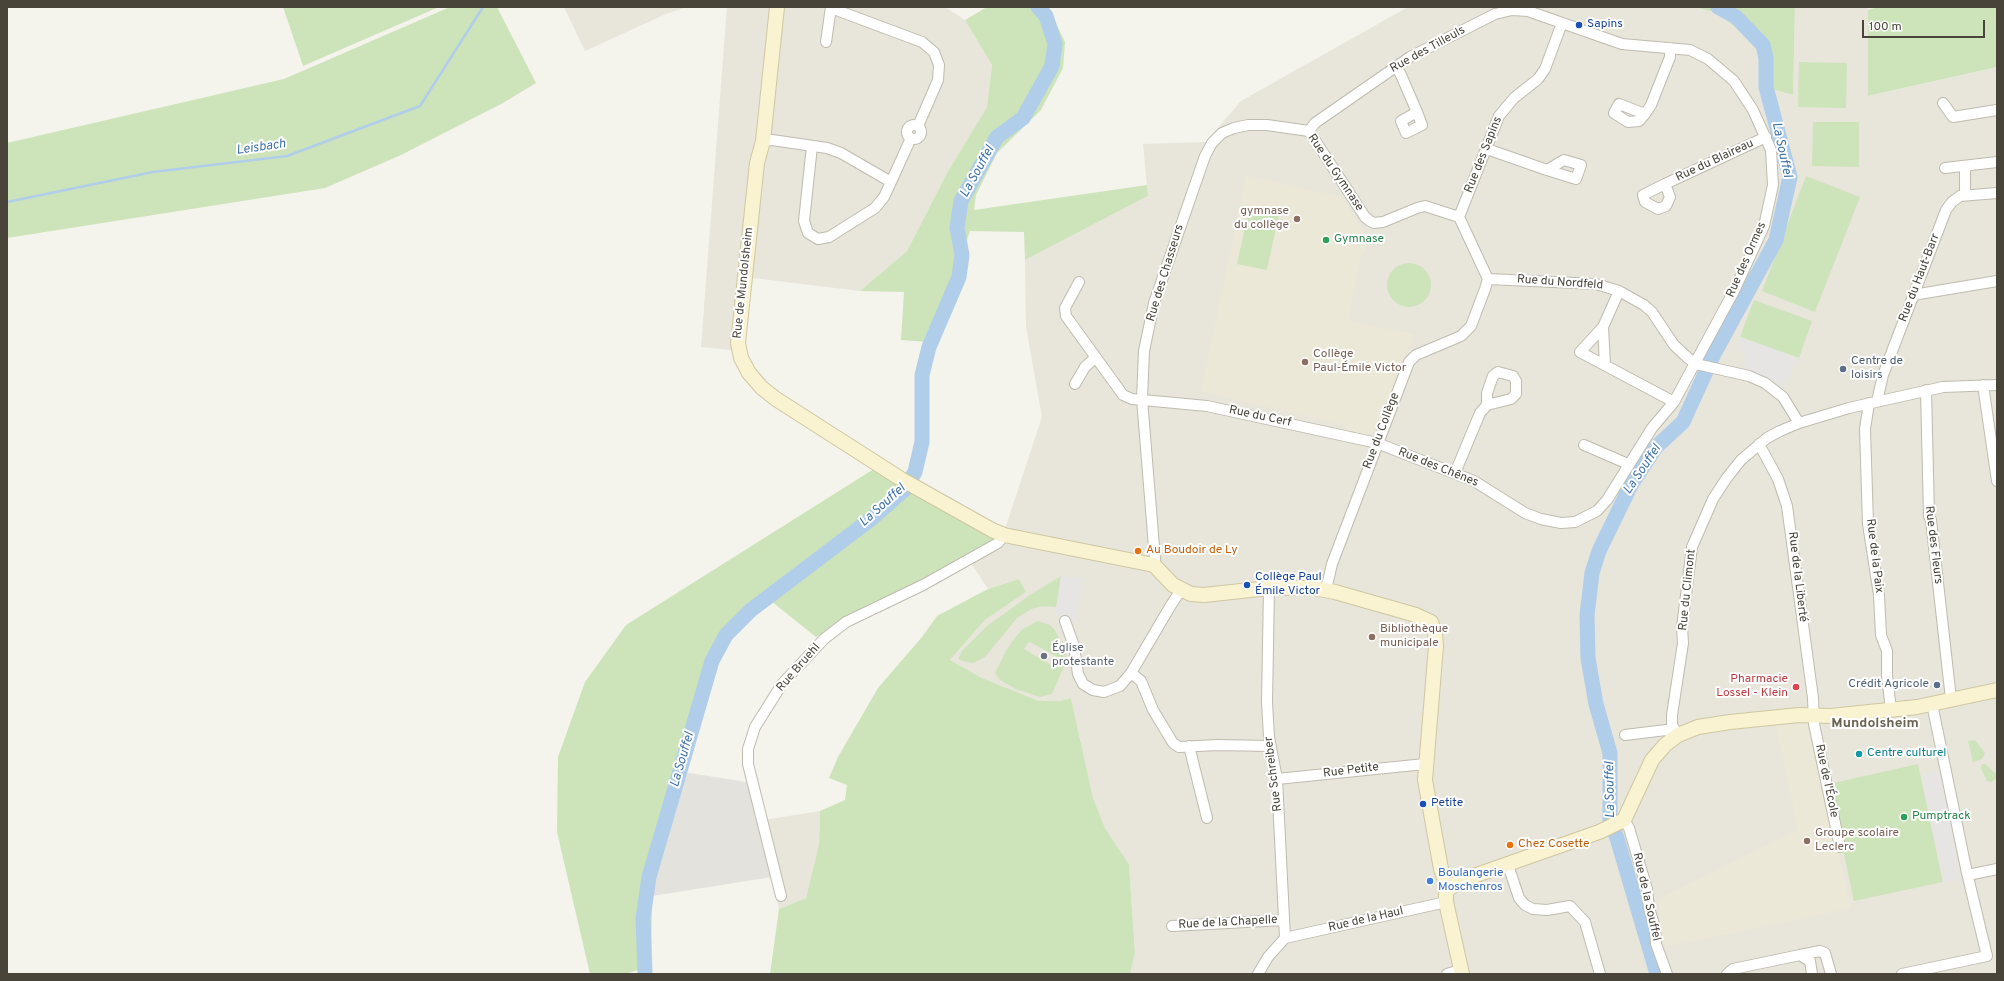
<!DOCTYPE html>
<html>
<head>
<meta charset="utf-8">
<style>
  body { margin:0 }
  #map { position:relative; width:2004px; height:981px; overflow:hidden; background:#f4f3ec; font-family:Overpass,sans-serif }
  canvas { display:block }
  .frame { position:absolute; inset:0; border:8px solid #48443a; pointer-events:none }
  .scale { position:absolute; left:1862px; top:20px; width:123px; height:18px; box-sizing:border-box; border:2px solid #48443a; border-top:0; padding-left:5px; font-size:12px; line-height:14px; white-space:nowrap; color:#48443a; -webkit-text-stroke:3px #fff; paint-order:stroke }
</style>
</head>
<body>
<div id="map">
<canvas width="2004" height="981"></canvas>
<div class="frame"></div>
<div class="scale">100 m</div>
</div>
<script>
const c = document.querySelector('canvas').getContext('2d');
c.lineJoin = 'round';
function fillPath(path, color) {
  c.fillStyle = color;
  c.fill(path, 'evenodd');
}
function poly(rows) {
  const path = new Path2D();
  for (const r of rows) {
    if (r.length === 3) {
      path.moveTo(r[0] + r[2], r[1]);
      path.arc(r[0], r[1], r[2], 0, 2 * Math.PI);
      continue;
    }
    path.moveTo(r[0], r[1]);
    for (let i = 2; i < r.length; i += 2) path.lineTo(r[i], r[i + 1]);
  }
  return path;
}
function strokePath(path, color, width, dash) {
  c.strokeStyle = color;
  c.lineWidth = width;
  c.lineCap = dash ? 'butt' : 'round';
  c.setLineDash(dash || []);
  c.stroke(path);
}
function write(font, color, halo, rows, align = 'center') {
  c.font = font + ' Overpass,sans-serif';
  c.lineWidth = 4;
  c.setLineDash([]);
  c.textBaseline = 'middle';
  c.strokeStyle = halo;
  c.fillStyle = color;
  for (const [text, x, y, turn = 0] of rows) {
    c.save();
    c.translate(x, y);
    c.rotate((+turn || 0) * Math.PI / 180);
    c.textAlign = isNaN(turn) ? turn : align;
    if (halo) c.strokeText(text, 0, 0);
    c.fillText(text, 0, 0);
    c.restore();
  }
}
fillPath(poly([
  [564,7,687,7,666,14,585,51],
  [727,7,945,7,965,20,992,65,987,107,947,173,907,251,860,291,753,278,742,351,701,347],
  [1408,7,1694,7,1718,13,1770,55,1771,89,1793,95,1795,7,1868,7,1869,96,1997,67,1997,974,1130,974,1135,953,1129,864,1105,828,1093,798,1071,698,1060,701,1039,701,982,678,950,660,985,620,1026,592,1019,579,988,589,971,563,1004,532,1042,417,1026,327,1025,260,1148,196,1143,144,1206,142,1241,101],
  [820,811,819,844,806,898,779,909,772,877,764,820]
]), '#e8e5db');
fillPath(poly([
  [683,772,746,782,764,820,772,877,652,896]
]), '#e4e2dd');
fillPath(poly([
  [1246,176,1341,197,1371,242,1360,258,1348,321,1414,334,1376,430,1367,435,1345,430,1344,425,1201,391],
  [1809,724,1851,908,1665,947,1659,928,1659,899,1798,830,1776,726]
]), '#ece8d8');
fillPath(poly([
  [283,7,439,7,303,66],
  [450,7,497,7,536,83,503,103,401,155,325,188,7,238,7,143,284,79],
  [987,7,1048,7,1065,42,1063,68,1041,110,997,153,976,195,974,210,1147,185,1148,196,1025,260,1024,232,970,231,946,302,927,342,901,340,904,292,860,291,907,251,947,173,987,107,992,65,965,20],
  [1694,7,1795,7,1793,95,1771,89,1769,55,1718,13],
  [1878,7,1997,7,1997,67,1868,96,1868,10],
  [1799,62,1847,63,1846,108,1798,107],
  [1813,122,1859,122,1859,167,1812,166],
  [1806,176,1860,197,1815,312,1762,291],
  [1249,209,1279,215,1267,270,1237,264],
  [1409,285,22],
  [1754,300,1812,321,1799,358,1740,337],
  [885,462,1004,532,971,563,885,607,816,637,771,601,713,654,652,896,651,966,625,974,590,974,557,832,558,757,585,682,626,625],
  [1061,576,1057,607,1042,606,1031,609,1017,618,985,657,974,663,966,662,958,659,962,651,987,626,1030,595],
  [1019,579,1026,592,985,620,950,660,982,678,1039,701,1060,701,1071,698,1093,798,1105,828,1129,864,1135,953,1130,974,770,974,779,909,806,898,819,844,820,811,845,800,847,785,829,778,838,757,878,688,922,637,937,616,988,589],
  [1038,621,1050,625,1055,630,1065,651,1067,659,1052,694,1040,697,1016,689,1000,680,995,673,1006,651,1017,635,1023,629],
  [1030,642,1059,658,1054,667,1024,649,1028,643],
  [1975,740,1985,753,1982,759,1973,762,1968,741],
  [1918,764,1943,882,1854,901,1829,784],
  [1982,764,1985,764,1996,774,1997,778,1991,782,1987,781,1981,768]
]), '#cde4ba');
fillPath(poly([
  [1740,337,1799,358,1782,388,1744,369,1746,355,1738,350],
  [1061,576,1082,578,1077,623,1065,621,1055,613],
  [1940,770,1961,879,1943,882,1921,774]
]), '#e7e5e3');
strokePath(poly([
  [7,202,153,172,287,156,420,106,483,7]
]), '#b0cdea', 2.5);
strokePath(poly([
  [645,974,643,918,649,877,712,661,726,635,751,610,871,519,904,490,915,472,922,442,922,375,929,347,959,277,962,255,957,228,961,201,997,137,1023,118,1052,66,1055,44,1046,16,1038,7],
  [1657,974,1617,838,1610,821,1610,753,1596,704,1588,658,1587,615,1592,573,1599,551,1631,485,1656,447,1683,422,1714,354,1776,240,1790,177,1766,87,1766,58,1763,45,1736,17,1718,7]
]), '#b0cdea', 15);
const street = poly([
  [831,8,922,42,934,52,939,65,938,80,918,126],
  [826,42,831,7],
  [1396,66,1401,75,1417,112,1401,121,1406,133,1422,125,1417,112],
  [1943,103,1953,117,1997,110],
  [1645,114,1639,121,1628,122,1614,113,1619,104,1645,114,1651,105,1670,57,1670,48],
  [914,132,7],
  [763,141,772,140,827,148,841,153,891,182,911,138],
  [812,146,804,221,808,233,818,239,829,237,875,208,884,197,891,182],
  [1487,149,1547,170,1576,179,1581,165,1564,160,1547,170],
  [1945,168,1997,162],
  [1665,184,1670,197,1666,206,1658,209,1645,202,1643,195,1665,184,1766,137],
  [1965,195,1965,169,1968,166],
  [1488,279,1596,284,1619,291,1644,305,1652,312,1674,345,1688,358,1696,364,1749,376,1765,383,1783,397,1799,423],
  [1079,282,1065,308,1066,316,1123,395,1132,399,1207,406,1377,443,1474,481,1525,513,1541,519,1561,523,1575,522,1597,511,1607,500,1652,428,1674,402,1735,289,1764,226,1773,185,1771,150,1753,110,1734,81,1708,59,1690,50,1622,44,1528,11,1512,10,1495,14,1410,57,1315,123,1309,131],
  [1619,291,1603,327,1580,352,1674,402],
  [1913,295,1997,281],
  [1603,327,1605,365],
  [1075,384,1085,367,1095,358],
  [1983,385,1997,481],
  [1926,390,1929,516,1931,520,1951,699],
  [1877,401,1883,375,1946,210,1952,202,1960,196,1997,193],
  [1869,403,1865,429,1868,524,1879,595,1881,635,1887,651,1887,675,1891,710],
  [1759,444,1778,479,1787,506,1813,698,1814,724,1840,847],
  [1584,445,1628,464],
  [1455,473,1480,413,1487,405,1511,399,1516,394,1516,381,1513,376,1498,372,1493,376,1487,393,1487,405],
  [1154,565,1155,559,1142,399,1144,351,1154,303,1205,156,1212,143,1222,133,1234,128,1248,125,1267,125,1309,131,1365,217,1370,221,1374,223,1383,222,1417,208,1425,206,1459,217,1499,116,1514,98,1538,79,1545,69,1562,23],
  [1326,590,1332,564,1409,362,1416,355,1461,336,1471,326,1485,289,1488,279,1459,217],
  [1065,621,1074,646,1078,674,1083,684,1093,690,1104,692,1120,686,1131,673,1171,605,1181,590],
  [1131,673,1141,681,1153,710,1173,743,1179,747,1217,745,1270,746],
  [1625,735,1666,730,1678,735],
  [1678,735,1672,725,1672,715,1683,643,1682,627,1692,547,1713,499,1726,479,1741,460,1767,438,1780,431,1799,423,1849,408,1943,387,1997,385],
  [1189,746,1207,818],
  [1277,779,1425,764],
  [1624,820,1629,828,1647,889,1649,908,1655,928,1656,944,1667,974],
  [1508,865,1519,898,1525,905,1533,909,1547,910,1570,906,1585,922,1600,974],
  [1968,875,1997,869],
  [781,896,748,764,748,749,755,727,782,684,824,639,846,622,923,585,998,543,1004,535],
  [1172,926,1284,920],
  [1285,938,1446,902],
  [1800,955,1820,951,1825,953,1831,974],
  [1258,974,1268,957,1285,938,1277,779,1269,737,1267,702,1269,588],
  [1447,974,1460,970],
  [1727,974,1733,969,1800,955,1810,961,1812,974],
  [1902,974,1987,956,1967,873,1932,704]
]);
const secondary = poly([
  [777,7,763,141,757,163,738,343,741,358,749,373,762,388,776,399,901,479,992,530,1004,535,1154,565,1173,585,1191,594,1204,595,1269,588,1314,588,1335,592,1416,615,1431,622,1435,633,1436,646,1425,780,1441,869,1448,889],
  [1462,974,1446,902,1446,894,1448,889,1462,880,1599,832,1624,820,1652,760,1665,745,1678,735,1698,727,1730,722,1799,715,1831,716,1917,707,1997,690]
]);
strokePath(street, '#bfbbaf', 12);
strokePath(secondary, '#cfc7a1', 16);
strokePath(street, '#fff', 10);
strokePath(secondary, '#f9f3d1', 14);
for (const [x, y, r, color] of [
  [1579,25,4,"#1a4fb4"],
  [1297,219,4,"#8d6e63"],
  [1326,240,4,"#2e9e5b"],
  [1305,362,4,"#8d6e63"],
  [1843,369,4,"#5c6f8a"],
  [1138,551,4,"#e8710a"],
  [1247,585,4,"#1a4fb4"],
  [1372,637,4,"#8d6e63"],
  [1044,656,4,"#6b7280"],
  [1937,685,4,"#5c6f8a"],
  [1796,687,4,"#e0444e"],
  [1859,754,4,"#0f9aa8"],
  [1423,804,4,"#1a4fb4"],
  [1904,817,4,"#2e9e5b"],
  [1807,841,4,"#8d6e63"],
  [1510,845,4,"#e8710a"],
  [1430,881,4,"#3f7fe0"]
]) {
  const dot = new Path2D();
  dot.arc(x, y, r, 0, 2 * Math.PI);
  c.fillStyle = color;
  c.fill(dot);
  strokePath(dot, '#fff', 1.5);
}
write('12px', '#164399', '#fff', [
  ["Sapins",1587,25],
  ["Collège Paul",1255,578],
  ["Émile Victor",1255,592],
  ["Petite",1431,804]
], 'left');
write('12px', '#48443a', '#fff', [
  ["Rue des Tilleuls",1428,50,-29],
  ["Rue des Sapins",1484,155,-68],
  ["Rue du Blaireau",1715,161,-25],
  ["Rue du Gymnase",1335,173,56],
  ["Rue des Ormes",1747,260,-66],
  ["Rue des Chasseurs",1166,273,-73],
  ["Rue du Haut-Barr",1920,278,-69],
  ["Rue de Mundolsheim",744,283,-84],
  ["Rue du Nordfeld",1560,283,4],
  ["Rue du Cerf",1260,417,12],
  ["Rue du Collège",1382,431,-69],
  ["Rue des Chênes",1438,468,22],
  ["Rue des Fleurs",1933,545,83],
  ["Rue de la Paix",1874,556,83],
  ["Rue de la Liberté",1797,577,83],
  ["Rue du Climont",1688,590,-84],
  ["Rue Bruehl",799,668,-49],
  ["Rue Petite",1351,771,-7],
  ["Rue Schreiber",1274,774,-97],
  ["Rue de l'École",1826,781,78],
  ["Rue de la Souffel",1646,897,77],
  ["Rue de la Haul",1366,920,-13],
  ["Rue de la Chapelle",1228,923,-3]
]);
write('12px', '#785e54', '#fff', [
  ["gymnase",1289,212,"right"],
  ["du collège",1289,226,"right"],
  ["Collège",1313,355],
  ["Paul-Émile Victor",1313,369],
  ["Bibliothèque",1380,630],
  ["municipale",1380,644],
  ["Groupe scolaire",1815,834],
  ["Leclerc",1815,848]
], 'left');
write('12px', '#27864d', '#fff', [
  ["Gymnase",1334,240],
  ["Pumptrack",1912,817]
], 'left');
write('12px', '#4e5e75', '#fff', [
  ["Centre de",1851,362],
  ["loisirs",1851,376],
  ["Crédit Agricole",1929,685,"right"]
], 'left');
write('12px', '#c56008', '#fff', [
  ["Au Boudoir de Ly",1146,551],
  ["Chez Cosette",1518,845]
], 'left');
write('12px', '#5b616d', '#fff', [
  ["Église",1052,649],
  ["protestante",1052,663]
], 'left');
write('12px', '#be3a42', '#fff', [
  ["Pharmacie",1788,680],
  ["Lossel - Klein",1788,694]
], 'right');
write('12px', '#0d838f', '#fff', [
  ["Centre culturel",1867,754]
], 'left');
write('12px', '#366cbe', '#fff', [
  ["Boulangerie",1438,874],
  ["Moschenros",1438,888]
], 'left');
write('italic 13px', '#3e73a9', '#fff', [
  ["Leisbach",261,148,-8],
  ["La Souffel",1781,150,78],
  ["La Souffel",978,172,-61],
  ["La Souffel",1643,470,-56],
  ["La Souffel",883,506,-42],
  ["La Souffel",683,760,-74],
  ["La Souffel",1611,790,-91]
]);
write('bold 14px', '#6a6353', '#fff', [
  ["Mundolsheim",1875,724]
]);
</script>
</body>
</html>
